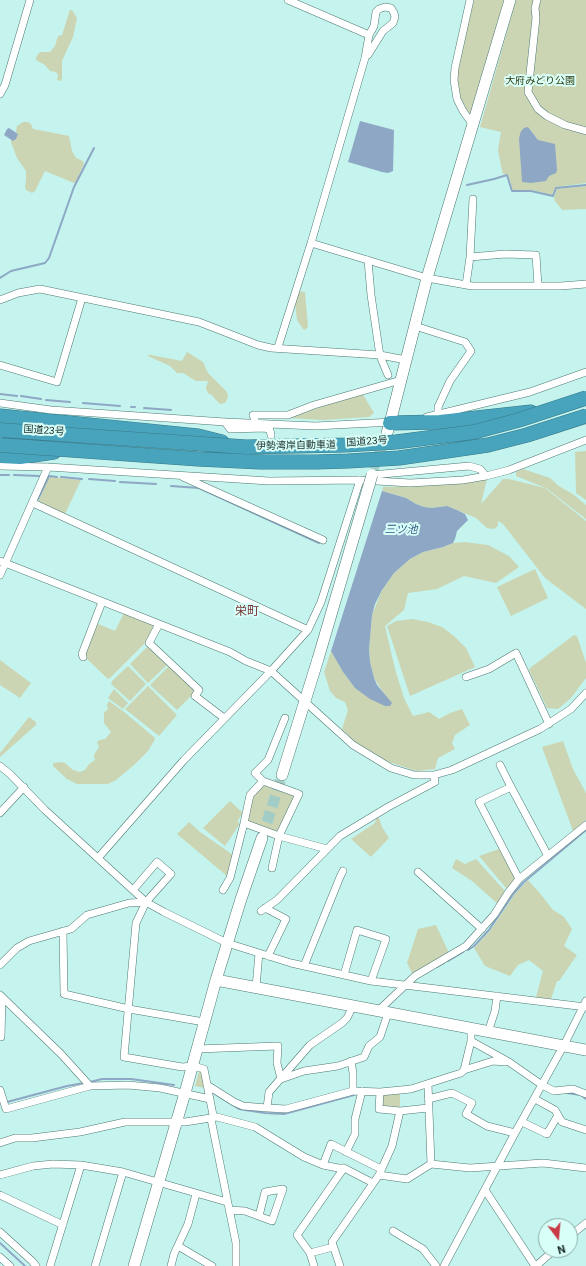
<!DOCTYPE html>
<html>
<head>
<meta charset="utf-8">
<style>
  body { margin:0 }
  #map { position:relative; width:586px; height:1266px; overflow:hidden; background:#c4f4ed; font-family:Roboto,sans-serif }
  canvas { display:block }
  .north { position:absolute; left:538px; top:1218px; width:40px; height:40px; box-sizing:border-box; background:#d9fff9; border:1px solid #8daba7; border-radius:50%; rotate:164deg; font-size:11px; font-weight:700; line-height:16px; text-align:center; color:#1b2d2b }
  .north::after { content:''; display:block; margin:auto; width:14px; height:18px; background:#ca3a46; clip-path:polygon(50% 0,100% 100%,50% 72%,0 100%) }
</style>
</head>
<body>
<div id="map">
<canvas width="586" height="1266"></canvas>
<div class="north">N</div>
</div>
<script>
const c = document.querySelector('canvas').getContext('2d');
c.lineJoin = 'round';
function fillPath(path, color) {
  c.fillStyle = color;
  c.fill(path, 'evenodd');
}
function poly(rows) {
  const path = new Path2D();
  for (const r of rows) {
    path.moveTo(r[0], r[1]);
    for (let i = 2; i < r.length; i += 2) path.lineTo(r[i], r[i + 1]);
  }
  return path;
}
function strokePath(path, color, width, dash) {
  c.strokeStyle = color;
  c.lineWidth = width;
  c.lineCap = dash ? 'butt' : 'round';
  c.setLineDash(dash || []);
  c.stroke(path);
}
function write(font, color, halo, rows, align = 'center') {
  c.font = font + ' Roboto,"Noto Sans JP",sans-serif';
  c.lineWidth = 4;
  c.setLineDash([]);
  c.textBaseline = 'middle';
  c.strokeStyle = halo;
  c.fillStyle = color;
  for (const [text, x, y, turn = 0] of rows) {
    c.save();
    c.translate(x, y);
    c.rotate((+turn || 0) * Math.PI / 180);
    c.textAlign = isNaN(turn) ? turn : align;
    if (halo) c.strokeText(text, 0, 0);
    c.fillText(text, 0, 0);
    c.restore();
  }
}
fillPath(poly([
  [474,0,504,0,470,118,461,101,457,83,457,68],
  [516,0,586,0,586,183,556,187,552,195,532,190,513,191,508,174,503,174,501,166,498,150,501,132,480,127],
  [528,127,538,140,556,173,549,175],
  [70,10,72,10,77,18,73,37,62,61,62,79,60,81,57,80,58,75,56,72,50,71,45,65,36,60,36,57,40,52,50,52,55,46,58,36,62,35],
  [23,122,28,122,31,124,33,129,69,136,72,151,76,158,83,161,84,164,76,182,74,183,45,171,35,191,32,193,26,190,25,186,26,181,26,171,17,158,11,142,11,139,14,141,18,134,16,132,17,126],
  [586,186,586,209,562,210,555,201,554,197,557,189],
  [298,291,305,292,308,327,305,330,303,329,297,320,295,303],
  [187,352,203,362,208,373,227,392,228,397,225,403,220,404,215,399,213,396,208,393,206,388,208,381,196,381,183,373,177,373,170,366,148,356,148,355,151,355,182,361],
  [362,393,374,413,369,417,323,420,289,418],
  [586,451,586,500,576,493,575,452],
  [523,469,550,478,559,486,574,495,586,505,586,519,546,488,516,476,516,472],
  [49,477,81,480,65,514,38,502],
  [487,479,481,504,503,479,509,479,545,488,586,521,586,609,545,578,503,524,498,521,498,526,494,529,487,528,476,518,457,510,447,506,431,508,424,507,416,504,406,498,382,491,383,487,411,486],
  [464,542,488,545,509,556,519,567,496,583,464,576,437,589,408,593,404,610,385,626,395,669,404,698,413,716,429,712,439,719,450,713,462,709,470,725,455,735,452,743,455,749,438,758,435,769,416,771,378,758,356,743,342,729,348,710,345,702,336,698,330,691,324,672,331,651,343,672,355,688,384,694,374,678,370,662,369,650,372,615,382,590,394,573,410,559,423,552,443,547,453,543],
  [535,569,548,598,511,616,497,587],
  [124,613,153,624,154,626,149,639,110,678,108,679,85,657,84,654,96,623,115,631],
  [412,619,428,622,442,627,454,636,466,648,475,667,410,696,387,626,396,621],
  [574,635,577,636,586,663,586,678,571,698,558,709,547,708,529,670,530,668],
  [149,645,168,664,148,683,130,664],
  [0,660,31,683,20,698,0,685],
  [128,666,146,684,130,701,111,684,112,681],
  [169,666,196,691,177,710,150,685],
  [148,686,177,715,159,736,125,709],
  [114,689,128,703,123,709,108,698],
  [109,701,123,711,155,738,154,741,148,751,134,765,116,780,108,784,77,784,67,779,53,766,53,763,61,762,65,763,73,770,80,772,85,770,89,764,95,760,94,755,99,747,97,742,100,740,105,739,111,732,104,723,104,713,108,709,107,705],
  [29,717,36,722,36,725,0,757,0,753],
  [563,741,573,769,586,793,586,820,573,831,542,747],
  [264,785,293,795,294,798,279,830,276,831,249,822,247,819,253,796],
  [230,801,243,813,238,820,239,825,225,846,203,828],
  [376,818,379,818,382,827,389,838,371,857,351,839,375,823],
  [189,822,200,832,233,855,227,876,177,834],
  [499,849,515,878,509,889,506,888,479,856],
  [456,859,465,864,476,859,505,891,505,893,499,905,472,881,452,868],
  [528,880,543,897,552,909,564,917,572,929,564,946,577,955,559,981,557,981,551,999,536,997,543,971,529,960,518,965,510,976,485,966,474,948,490,931,515,894],
  [436,925,449,953,413,975,407,963,418,929],
  [199,1072,201,1072,205,1088,195,1086],
  [400,1093,400,1107,382,1106,383,1095]
]), '#cbd5b3');
fillPath(poly([
  [360,121,394,130,393,171,388,173,382,172,348,162],
  [528,127,538,140,555,144,557,170,556,173,549,176,546,181,531,183,522,182,519,138,521,131,524,128],
  [9,128,18,134,16,139,13,141,4,135,7,129],
  [382,491,406,498,416,504,424,507,431,508,447,506,457,510,465,514,468,520,457,531,455,539,453,543,443,547,423,552,410,559,394,573,382,590,375,604,372,615,369,650,370,662,374,678,377,685,392,703,390,706,385,706,370,699,355,688,343,672,331,651]
]), '#8da7c5');
strokePath(poly([
  [467,185,494,179,507,175,512,191,531,191,553,196,556,188,586,185],
  [0,278,11,271,45,263,49,258,74,187,94,148],
  [0,394,17,396],
  [21,396,41,399],
  [46,400,70,402],
  [83,403,120,406],
  [131,407,135,407],
  [144,408,171,410],
  [0,475,9,475],
  [14,475,39,476],
  [61,477,82,479],
  [89,479,115,481],
  [120,482,156,484],
  [171,486,199,488,319,543],
  [38,499,49,476,57,477],
  [468,950,474,946,489,930,514,893,524,882,586,830],
  [448,961,463,952],
  [437,967,444,963],
  [90,1082,102,1079,131,1079,174,1085],
  [567,1093,581,1095,586,1099],
  [215,1094,239,1109,265,1113,284,1114,354,1095],
  [7,1102,67,1086,84,1083],
  [0,1243,25,1266]
]), '#8da7c5', 2);
strokePath(poly([
  [373,469,386,436],
  [262,838,282,775]
]), '#a2ccc6', 11, [11, 5.5]);
const street = poly([
  [470,0,455,68,454,80,457,99,463,111,473,125],
  [537,0,535,8,536,18,528,92,538,109,547,116,565,125,586,131],
  [368,55,383,31,393,23,395,17,394,13,391,8,385,7,379,9,376,12,374,26,369,35],
  [0,94,5,85,30,0],
  [311,243,427,278,472,286,561,286,586,284],
  [470,257,505,254,536,255,538,286],
  [368,260,371,295,380,356,388,375],
  [466,285,470,257,473,199],
  [0,300,18,293,40,289,199,322,258,345,271,348,380,355,406,360],
  [415,326,465,342,471,351,450,381,438,407,438,415],
  [278,347,311,243,365,58,369,35,288,0],
  [0,365,57,382,82,298],
  [0,403,51,410,225,422,315,426,393,422],
  [427,417,530,392,586,372],
  [225,422,230,429,265,428,270,430,271,435],
  [256,423,253,415,288,415,314,405,401,380],
  [0,466,48,467,269,481,360,480,410,483,463,480,486,476,509,470,586,440],
  [372,475,469,466,480,469,486,476],
  [183,477,323,540],
  [33,503,308,630],
  [0,561,230,652,246,661,271,671,353,745,391,768,414,775,434,775,452,770,540,729,571,709,586,693],
  [0,575,48,467],
  [159,624,149,643,199,690,195,696,224,718],
  [83,657,82,654,102,602],
  [466,677,489,669,516,653,549,724],
  [500,765,511,787],
  [0,766,10,774,45,810,146,902,164,912,227,943,291,963,371,981,586,1007],
  [263,781,299,794,279,836,327,849],
  [0,813,24,787],
  [244,823,250,795,263,781,255,773,268,760,285,718],
  [98,858,184,760,271,671,308,630,321,602,360,480],
  [418,872,482,929],
  [519,879,479,802,511,787,548,856],
  [133,890,157,862,171,874,146,902,136,923,124,1057,182,1067,193,1066,204,1069,213,1115,211,1119,236,1243,236,1266],
  [223,890,230,878,244,823,279,836,272,868],
  [265,908,286,919,268,956],
  [261,911,277,900,340,836,388,807,435,782,434,775],
  [63,931,64,994,129,1009,204,1022],
  [0,965,17,948,29,941,71,929,87,915,129,903,146,902],
  [304,966,340,877,343,871],
  [344,975,357,930,386,939,371,981],
  [256,987,259,953],
  [0,995,61,1054,90,1086],
  [379,1010,415,976,466,946,494,915,508,893,519,879,586,825],
  [488,1032,495,1011,497,996],
  [0,1037,1,1037,2,997],
  [471,1041,509,1062,542,1085,554,1091,573,1089,586,1094],
  [197,1049,278,1046,277,1063,281,1079,304,1071,338,1066,364,1057,369,1046,380,1037,388,1013],
  [351,1061,353,1073,353,1091],
  [464,1070,493,1061,506,1062],
  [428,1084,431,1164],
  [207,1085,234,1102,243,1106,267,1108,286,1109,353,1091,380,1092,411,1089,461,1073,464,1070,471,1041,471,1028],
  [0,1090,6,1109,90,1086,128,1085,160,1088,210,1099],
  [428,1099,452,1093,472,1103,466,1114,487,1126,515,1133],
  [535,1099,555,1110,562,1122,586,1130],
  [267,1108,269,1092,310,1045,342,1023,347,1018,353,1006],
  [400,1111,428,1108],
  [522,1122,547,1134,558,1115],
  [0,1143,15,1138,32,1138,80,1132,125,1122,185,1122,217,1117,255,1127,304,1157,323,1165,338,1168,344,1168,373,1183],
  [346,1152,355,1134,355,1119,362,1091],
  [323,1165,331,1144,381,1169],
  [0,1175,33,1166,53,1164,81,1165,123,1172,227,1202],
  [379,1175,407,1179,431,1164,470,1168,543,1163,586,1168],
  [485,1190,535,1266],
  [0,1195,63,1225],
  [229,1210,245,1211,272,1221,283,1189,265,1192,259,1216],
  [393,1231,423,1249,436,1266],
  [0,1232,32,1261,36,1266],
  [570,1236,586,1223],
  [178,1246,212,1266],
  [310,1253,333,1247],
  [0,1257,10,1266],
  [50,1266,81,1165],
  [95,1266,123,1172],
  [171,1266,174,1254,188,1224,196,1194],
  [314,1266,310,1253,297,1235,344,1168],
  [340,1266,332,1242,379,1175,392,1146,400,1111,379,1109,380,1092],
  [444,1266,515,1133,564,1045,586,1001],
  [536,1266,554,1250]
]);
const secondary = poly([
  [387,433,390,423,427,278,510,0],
  [282,775,318,659],
  [216,980,241,899,262,838],
  [134,1266,185,1093,216,980,586,1050]
]);
const highway = poly([
  [0,416,198,436,222,442],
  [390,423,440,422,531,412],
  [0,456,20,457,54,452]
]);
strokePath(street, '#4d7973', 8);
strokePath(secondary, '#4d7973', 12);
strokePath(highway, '#387a89', 15);
strokePath(street, '#fff', 7);
strokePath(secondary, '#fff', 11);
strokePath(highway, '#48a3bc', 14);
const secondaryBridge = poly([
  [318,659,372,475]
]);
const highwayBridge = poly([
  [0,430,246,447,345,445,396,442,474,432,519,420,586,398],
  [0,445,198,459,260,462,316,462,348,461,399,458,488,445,527,435,586,416]
]);
strokePath(secondaryBridge, '#4d7973', 12, []);
strokePath(highwayBridge, '#387a89', 15, []);
strokePath(secondaryBridge, '#fff', 11);
strokePath(highwayBridge, '#48a3bc', 14);
write('10px', '#313a0e', '#d9fff9', [
  ["大府みどり公園",540,81]
]);
write('10px', '#1b2d2b', '#d9fff9', [
  ["国道23号",44,431,4],
  ["国道23号",367,442,-4],
  ["伊勢湾岸自動車道",296,446,-1]
]);
write('italic 11px', '#2f5680', '#d9fff9', [
  ["三ツ池",401,530]
]);
write('12px', '#783133', '#d9fff9', [
  ["栄町",247,612]
]);
</script>
</body>
</html>
